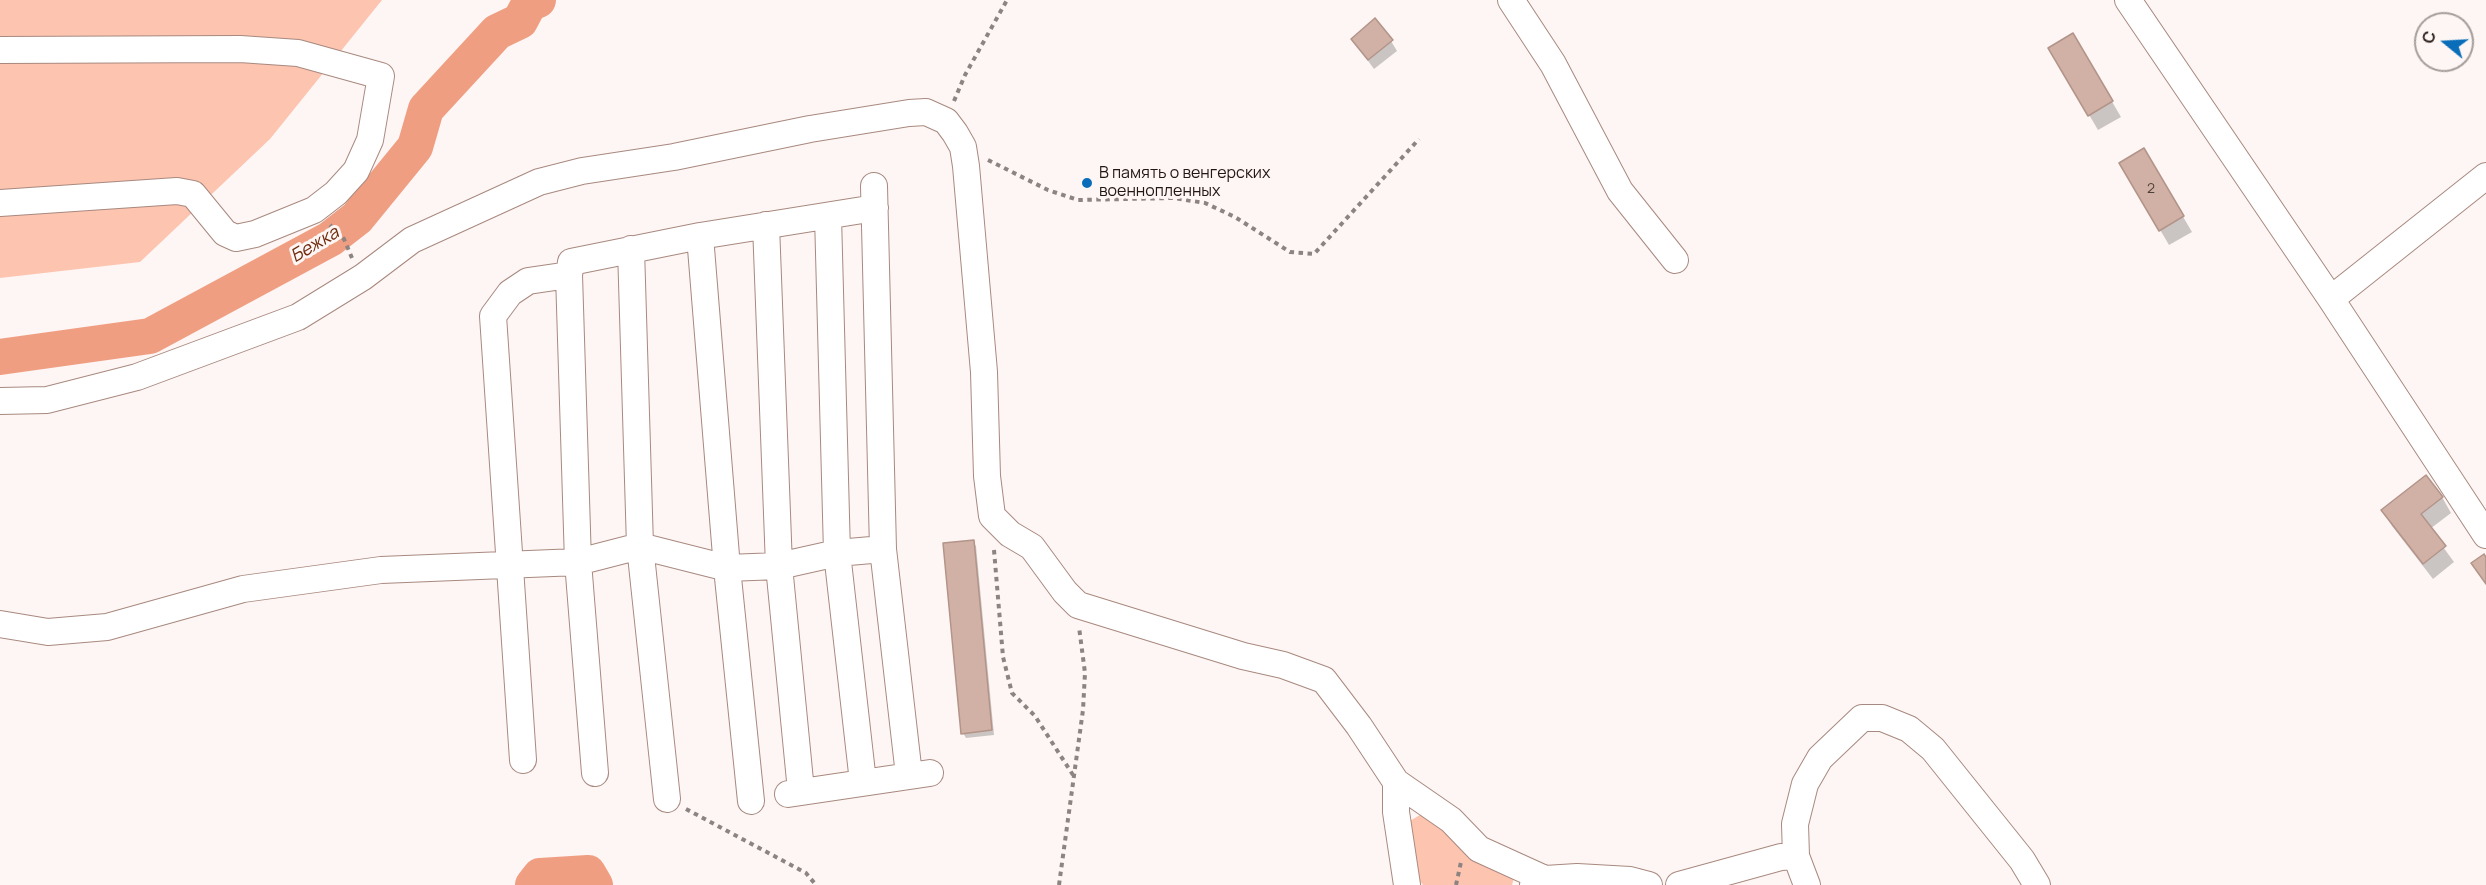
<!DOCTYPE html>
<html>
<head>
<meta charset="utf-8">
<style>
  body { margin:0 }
  #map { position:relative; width:2486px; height:885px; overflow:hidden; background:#fdf6f4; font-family:Manrope,sans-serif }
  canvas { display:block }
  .north { position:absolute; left:2414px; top:12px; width:60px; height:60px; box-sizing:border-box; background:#fdf6f4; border:2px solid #a69d9a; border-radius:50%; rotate:288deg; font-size:16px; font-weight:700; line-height:24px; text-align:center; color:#231713 }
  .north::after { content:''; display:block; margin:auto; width:21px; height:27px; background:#096db9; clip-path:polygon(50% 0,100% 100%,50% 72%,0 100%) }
</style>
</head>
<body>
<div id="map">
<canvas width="2486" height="885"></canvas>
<div class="north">С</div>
</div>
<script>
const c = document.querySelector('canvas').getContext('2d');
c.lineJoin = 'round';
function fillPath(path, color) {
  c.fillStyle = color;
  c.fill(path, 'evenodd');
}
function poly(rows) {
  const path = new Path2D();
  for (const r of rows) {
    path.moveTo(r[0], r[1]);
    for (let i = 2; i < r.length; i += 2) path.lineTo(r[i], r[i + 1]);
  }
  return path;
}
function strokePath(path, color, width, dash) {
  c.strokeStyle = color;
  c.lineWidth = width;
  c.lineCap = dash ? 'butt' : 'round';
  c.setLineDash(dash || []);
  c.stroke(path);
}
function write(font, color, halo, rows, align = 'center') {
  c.font = font + ' Manrope,sans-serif';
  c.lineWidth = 6;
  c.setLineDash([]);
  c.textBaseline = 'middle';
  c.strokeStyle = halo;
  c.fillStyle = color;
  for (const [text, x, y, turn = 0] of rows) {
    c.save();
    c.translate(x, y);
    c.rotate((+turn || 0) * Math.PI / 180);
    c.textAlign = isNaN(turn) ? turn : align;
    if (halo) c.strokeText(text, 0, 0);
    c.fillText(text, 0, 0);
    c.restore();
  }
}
fillPath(poly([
  [0,0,382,0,270,139,140,262,0,278],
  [1420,815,1435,817,1516,871,1512,885,1423,885,1415,876,1403,825]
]), '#fdc4b0');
fillPath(poly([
  [2073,35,2121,117,2098,130,2050,48],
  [1352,39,1391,41,1397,51,1374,69],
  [2144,150,2192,232,2169,245,2121,163],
  [2442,497,2451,513,2430,529,2454,562,2433,579,2392,526,2383,511],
  [973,542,976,546,994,735,966,738,963,733]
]), '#0003');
strokePath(poly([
  [0,357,150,336,330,239,357,218,415,147,426,109,497,32,520,21,529,4,538,0],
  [533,885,540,876,588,873,595,885]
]), '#f09e82', 36);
const building = poly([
  [1375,18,1393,40,1368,60,1351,39,1375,18],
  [2073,33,2113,101,2088,116,2048,48,2073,33],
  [2144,148,2184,216,2159,231,2119,163,2144,148],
  [2426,475,2443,497,2421,514,2446,546,2423,564,2381,510,2426,475],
  [974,540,992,730,961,734,943,543,974,540],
  [2484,554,2486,557,2486,584,2471,563,2484,554]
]);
fillPath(building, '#d1b1a6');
strokePath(building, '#b39489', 1.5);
const minor = poly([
  [1511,0,1553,64,1620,191,1675,260],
  [2128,0,2331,299,2486,535],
  [0,50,240,49,298,53,381,76,370,140,356,171,336,193,314,210,255,234,236,238,225,233,193,194,177,191,0,203],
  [874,186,883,549,909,775],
  [828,216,837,553,863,782],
  [766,225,779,566,801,791],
  [700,236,727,568,751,801],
  [631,249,640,546,667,799],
  [2331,299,2486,176],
  [0,401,47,400,137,377,298,317,363,277,412,240,539,182,582,171,674,157,810,129,909,113,926,112,946,121,955,133,963,147,966,166,984,372,987,476,992,516,1010,534,1032,547,1065,592,1078,605,1243,656,1283,665,1324,680,1359,726,1396,782,1396,812,1407,885],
  [0,624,48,632,107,627,243,589,381,570,578,562,640,546,727,568,779,566,837,553,883,549],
  [523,760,493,316,510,293,528,281,569,275],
  [595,773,578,562,569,275,571,262,700,236,875,208],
  [1396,782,1451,820,1479,849,1545,879],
  [788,794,930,773],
  [1796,856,1795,824,1805,784,1820,758,1862,718,1882,718,1909,729,1933,749,2022,860,2037,885],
  [1533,885,1545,879,1577,877,1630,880,1649,885],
  [1679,885,1781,857,1796,856,1807,885]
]);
strokePath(minor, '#a8897f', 28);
strokePath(poly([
  [954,101,965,75,1007,0],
  [988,160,1048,190,1078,200,1174,198,1205,203,1235,217,1290,252,1314,254,1419,139],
  [330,225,344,239,352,258],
  [994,550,1003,657,1012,693,1035,716,1073,775],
  [686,809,806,873,816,885],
  [1059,885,1083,710,1085,673,1079,627],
  [1456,885,1461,862]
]), '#8d8481', 4, [4.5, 4.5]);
strokePath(minor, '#fff', 26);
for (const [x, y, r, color] of [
  [1087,183,6,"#096db9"]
]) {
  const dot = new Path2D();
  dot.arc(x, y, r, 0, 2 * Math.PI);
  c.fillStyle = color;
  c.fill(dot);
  strokePath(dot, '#fdf6f4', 2);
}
write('14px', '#4e3e38', null, [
  ["2",2151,189]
]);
write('16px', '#231713', '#fdf6f4', [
  ["В память о венгерских",1099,174],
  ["военнопленных",1099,192]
], 'left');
write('italic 18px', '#6f280b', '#fdf6f4', [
  ["Бежка",315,245,-31]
]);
</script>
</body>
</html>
